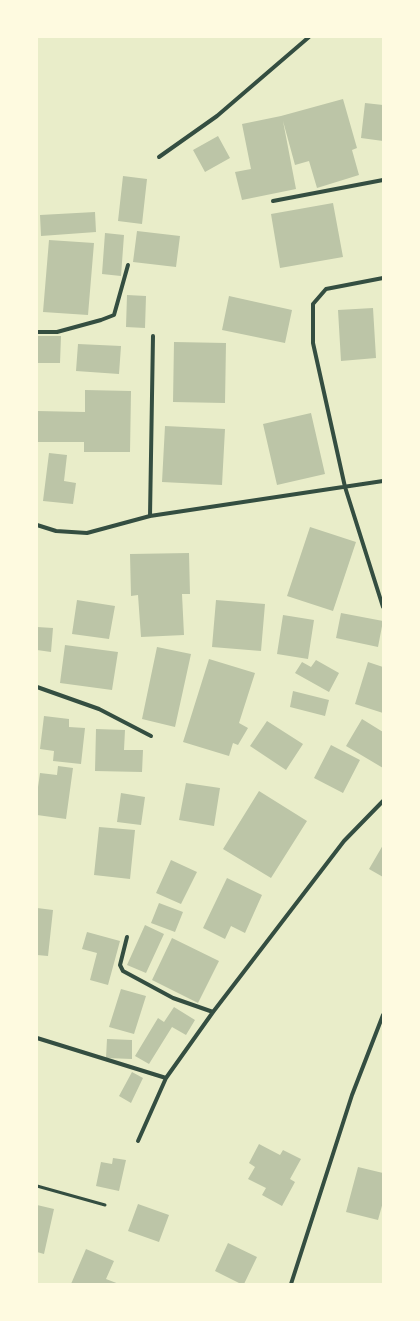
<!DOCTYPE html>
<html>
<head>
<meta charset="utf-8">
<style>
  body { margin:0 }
  #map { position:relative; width:420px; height:1321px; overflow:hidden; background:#e9edc9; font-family:"Zilla Slab",serif }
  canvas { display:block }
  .frame { position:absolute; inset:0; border:38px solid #fefae0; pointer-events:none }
</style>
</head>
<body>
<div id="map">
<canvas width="420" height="1321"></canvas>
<div class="frame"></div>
</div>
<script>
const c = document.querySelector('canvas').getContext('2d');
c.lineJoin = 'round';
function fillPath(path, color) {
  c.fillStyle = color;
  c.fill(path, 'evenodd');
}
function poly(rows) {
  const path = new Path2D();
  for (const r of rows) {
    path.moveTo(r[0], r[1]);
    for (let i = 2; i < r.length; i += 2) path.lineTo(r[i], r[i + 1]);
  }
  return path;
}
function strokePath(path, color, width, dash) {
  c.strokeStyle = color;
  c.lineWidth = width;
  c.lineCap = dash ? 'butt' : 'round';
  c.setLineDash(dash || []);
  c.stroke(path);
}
fillPath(poly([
  [343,99,357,148,352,150,359,175,317,188,309,161,295,165,283,121,296,189,242,200,235,172,251,169,242,124,281,116],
  [365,103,383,105,383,141,361,138],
  [218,136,230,158,205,172,193,150],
  [123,176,147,179,142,224,118,221],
  [333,203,343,257,280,268,271,214],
  [95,212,96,232,41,236,40,215],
  [137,231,180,236,176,267,133,262],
  [105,233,124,235,121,276,102,274],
  [49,240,94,243,88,315,43,312],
  [127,295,146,296,145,328,126,327],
  [229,296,292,310,285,343,222,330],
  [373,308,376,358,341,361,338,310],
  [37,336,61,336,60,363,37,363],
  [174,342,226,343,225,403,173,402],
  [78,344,121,346,119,374,76,371],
  [85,390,131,391,130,452,84,452,84,442,37,442,37,411,85,412],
  [311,413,325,474,277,485,263,424],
  [165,426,225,429,222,485,162,482],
  [49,453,67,455,64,481,76,483,73,504,43,501],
  [310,527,356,542,333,611,287,596],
  [189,553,190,594,182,594,184,635,141,637,138,595,131,596,130,554],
  [77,600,115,606,109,639,72,634],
  [216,600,265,604,261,651,212,647],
  [341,613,383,621,378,647,336,638],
  [283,615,314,620,308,659,277,654],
  [37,627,53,628,51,652,37,650],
  [65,645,118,652,112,690,60,683],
  [157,647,191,654,175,727,142,719],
  [209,659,255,673,239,723,248,728,238,745,233,743,229,756,183,742],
  [316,660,339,673,329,692,295,673,302,662,311,667],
  [368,662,383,667,383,713,355,704],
  [293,691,329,700,325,716,290,707],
  [44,716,69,719,69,727,85,728,81,764,53,761,54,751,40,749],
  [362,719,383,732,383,768,346,746],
  [267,721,303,744,286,770,250,746],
  [96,729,125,730,124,750,143,750,142,772,95,771],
  [331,745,360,760,343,793,314,778],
  [58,766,73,768,66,819,37,815,37,794,40,773,57,775],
  [186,783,220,788,214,826,179,820],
  [259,791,307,821,271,878,223,849],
  [121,793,145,797,141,825,117,822],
  [99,827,135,830,130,879,94,875],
  [383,845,383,877,369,869],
  [171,860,197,872,181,904,156,893],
  [227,878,262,895,245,933,231,926,225,939,203,928],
  [159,903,183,912,175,932,151,923],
  [37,908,53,910,48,956,37,955],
  [145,925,164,934,146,973,127,965],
  [87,932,120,941,108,985,90,980,97,953,82,949],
  [172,938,219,961,198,1003,152,980],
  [121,989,146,996,134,1034,109,1027],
  [174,1007,195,1020,186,1035,172,1027,149,1064,135,1056,158,1018,164,1022],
  [107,1039,132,1040,132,1059,106,1058],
  [132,1072,143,1078,131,1103,119,1096],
  [259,1144,280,1155,283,1150,301,1159,290,1179,295,1182,282,1206,262,1195,266,1188,248,1179,255,1167,249,1163],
  [113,1158,126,1160,119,1191,96,1186,101,1162,112,1164],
  [358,1167,383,1173,383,1202,378,1220,346,1212],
  [138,1204,169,1215,159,1242,128,1231],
  [37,1205,54,1209,44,1254,37,1252],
  [228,1243,257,1257,244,1284,241,1284,215,1271],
  [86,1249,114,1261,106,1279,119,1284,71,1284]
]), '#bcc5a7');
strokePath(poly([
  [37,1186,105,1205]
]), '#344e41', 3);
strokePath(poly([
  [159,157,217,116,309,37],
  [273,201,383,180],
  [383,278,326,289,313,304,313,343,345,487,383,607],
  [37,332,57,332,101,320,114,315,128,265],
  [150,516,153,336],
  [37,525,56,531,87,533,150,516,383,481],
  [37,687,99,709,151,736],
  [127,937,120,965,123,971,173,998,213,1012],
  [37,1038,166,1078],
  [138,1141,166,1078,213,1012,344,841,383,801],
  [291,1284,352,1095,383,1015]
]), '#344e41', 4);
</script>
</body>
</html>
